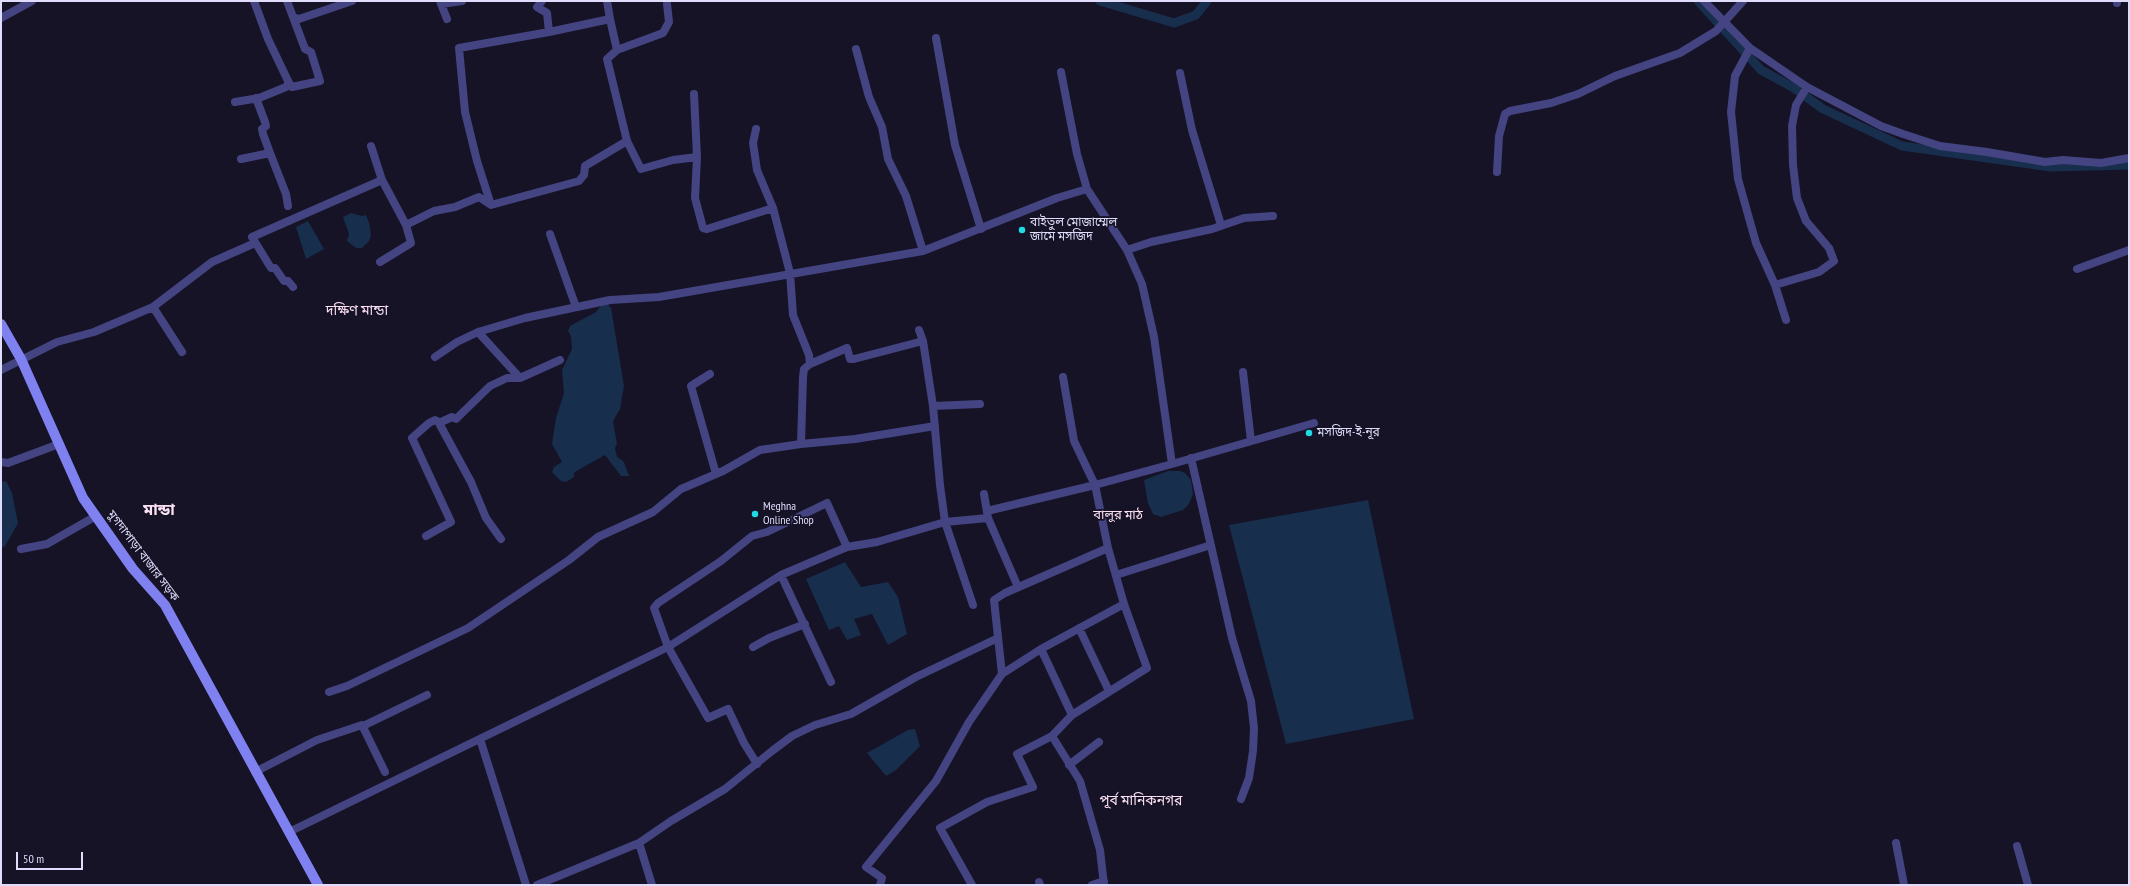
<!DOCTYPE html>
<html>
<head>
<meta charset="utf-8">
<style>
  body { margin:0 }
  #map { position:relative; width:2130px; height:886px; overflow:hidden; background:#161327; font-family:"PT Sans Narrow",sans-serif }
  canvas { display:block }
  .frame { position:absolute; inset:0; border:2px solid #dfddfb; pointer-events:none }
  .scale { position:absolute; left:16px; top:852px; width:67px; height:18px; box-sizing:border-box; border:2px solid #dfddfb; border-top:0; padding-left:5px; font-size:12px; line-height:14px; white-space:nowrap; color:#dfddfb; -webkit-text-stroke:3px #161327; paint-order:stroke }
</style>
</head>
<body>
<div id="map">
<canvas width="2130" height="886"></canvas>
<div class="frame"></div>
<div class="scale">50 m</div>
</div>
<script>
const c = document.querySelector('canvas').getContext('2d');
c.lineJoin = 'round';
function fillPath(path, color) {
  c.fillStyle = color;
  c.fill(path, 'evenodd');
}
function poly(rows) {
  const path = new Path2D();
  for (const r of rows) {
    path.moveTo(r[0], r[1]);
    for (let i = 2; i < r.length; i += 2) path.lineTo(r[i], r[i + 1]);
  }
  return path;
}
function strokePath(path, color, width, dash) {
  c.strokeStyle = color;
  c.lineWidth = width;
  c.lineCap = dash ? 'butt' : 'round';
  c.setLineDash(dash || []);
  c.stroke(path);
}
function write(font, color, halo, rows, align = 'center') {
  c.font = font + ' "PT Sans Narrow","Noto Sans Bengali",sans-serif';
  c.lineWidth = 3.5;
  c.setLineDash([]);
  c.textBaseline = 'middle';
  c.strokeStyle = halo;
  c.fillStyle = color;
  for (const [text, x, y, turn = 0] of rows) {
    c.save();
    c.translate(x, y);
    c.rotate((+turn || 0) * Math.PI / 180);
    c.textAlign = isNaN(turn) ? turn : align;
    if (halo) c.strokeText(text, 0, 0);
    c.fillText(text, 0, 0);
    c.restore();
  }
}
fillPath(poly([
  [351,213,362,216,366,215,369,223,371,235,369,241,362,248,356,248,347,241,349,234,343,217],
  [308,221,324,249,306,259,296,227],
  [607,303,611,308,624,386,620,409,613,421,617,444,615,448,617,457,624,462,629,476,621,476,605,455,578,470,574,473,574,477,566,482,561,481,552,472,554,467,562,462,552,444,556,418,564,393,562,370,572,349,571,336,568,331,570,326,596,312,601,305],
  [1168,471,1180,471,1185,473,1191,480,1193,494,1189,504,1183,510,1161,517,1153,514,1148,503,1144,480],
  [6,481,12,493,18,523,5,546,1,548,1,482],
  [1368,500,1414,719,1286,744,1229,525],
  [845,562,861,587,888,582,898,597,907,634,888,645,872,614,854,619,861,635,847,640,839,626,829,630,806,579],
  [915,729,920,746,896,770,886,776,867,753,908,730]
]), '#172e4c');
strokePath(poly([
  [1100,1,1174,23,1196,15,1207,1],
  [1698,1,1761,70,1794,88,1823,109,1902,146,2051,167,2129,165]
]), '#172e4c', 9);
strokePath(poly([
  [287,1,293,17,299,19,352,1],
  [440,1,447,19],
  [1704,1,1750,48,1807,87,1881,126,1903,134,1940,146,1987,152,2045,162,2063,160,2101,163,2129,158],
  [2117,1,2117,3],
  [441,4,462,1],
  [1,18,32,1],
  [610,19,617,50],
  [549,32,610,19,607,1],
  [936,38,955,145,981,229],
  [1750,48,1735,76,1731,112,1738,179,1756,243,1775,285,1786,320],
  [856,49,869,97,882,127,888,159,906,196,923,251],
  [1061,72,1077,154,1087,189],
  [1180,73,1192,130,1221,225],
  [289,83,292,87,320,81,311,52,305,49,293,17],
  [694,94,697,157],
  [235,102,259,98,286,87,289,83,268,39,254,1],
  [756,129,753,143,757,170,773,208],
  [627,141,607,59,617,50,663,33,669,22,667,4],
  [371,146,382,180],
  [270,153,286,194,288,206],
  [241,159,270,153,263,134,262,129,266,126,265,122,256,98],
  [1497,172,1499,136,1505,114,1510,111,1551,103,1578,94,1615,76,1680,53,1716,31,1743,1],
  [491,205,477,161,465,112,459,48,549,32,547,13,537,7,542,1],
  [550,234,576,307],
  [1127,250,1151,242,1212,229,1244,218,1273,216],
  [380,262,411,243,406,225],
  [2077,269,2129,250],
  [1775,285,1819,272,1834,261,1829,248,1806,221,1797,198,1793,165,1792,126,1796,105,1807,87],
  [293,287,288,281,284,281,275,268,271,268,252,237,382,180,406,225,434,211,455,207,479,197,491,205,579,181,584,175,585,166,627,141,641,169,673,160,697,157,695,198,703,228,707,229,773,208,790,273,793,315,809,355,810,364,847,348,850,359,854,359,923,341],
  [153,307,182,352],
  [919,330,923,341,933,406,940,485,945,522,973,605],
  [435,357,457,342,478,332],
  [560,360,520,378,478,332,525,318,610,300,659,297,923,251,1057,198,1087,189,1127,250,1142,284,1154,337,1172,464,1095,485,1108,548,1005,593,994,600,1002,674,969,722,936,781,866,867,882,878,880,885],
  [1,370,57,342,94,332,153,307,212,262,255,243],
  [1243,372,1251,441],
  [710,374,691,386,716,474],
  [933,406,980,404],
  [801,444,855,439,935,426],
  [1191,458,1232,638,1251,701,1254,728,1253,751,1249,778,1241,799],
  [1,462,8,463,59,444],
  [1172,464,1314,423],
  [984,494,988,518,1018,587],
  [987,511,1095,485,1074,441,1063,377],
  [426,536,451,522,412,438,429,423,435,420,439,422],
  [501,539,486,518,471,482,439,423,452,417,456,419,490,386,507,378,520,378],
  [21,549,47,544,96,516],
  [781,575,831,682],
  [1116,575,1211,545],
  [1079,628,1109,691],
  [753,647,769,638,805,624],
  [1041,649,1124,604],
  [1002,674,1041,649,1072,715,1052,736,1080,781,1100,850,1104,885],
  [329,692,347,686,468,628,569,560,598,537,653,512,681,489,723,471,760,450,801,444,803,377,804,369,810,364],
  [1072,715,1147,668,1124,604,1108,548],
  [363,726,427,695],
  [480,739,526,885],
  [757,764,744,743,728,709,708,718,668,647,654,608,658,603,721,561,752,536,767,532,827,503,847,547],
  [1069,765,1099,742],
  [255,772,317,740,362,725,385,772],
  [289,832,668,647,781,575,847,547,877,542,945,522,988,518],
  [639,843,652,885],
  [1896,843,1904,885],
  [2017,846,2028,885],
  [1039,882,1040,885],
  [537,885,639,843,671,821,725,789,772,751,792,736,815,725,851,714,916,677,998,638],
  [972,885,940,828,987,802,1033,787,1017,754,1052,736],
  [1092,885,1104,881]
]), '#434481', 8);
strokePath(poly([
  [1,324,21,359,83,498,133,569,165,605,318,885]
]), '#7f81f0', 10);
for (const [x, y, r, color] of [
  [1022,230,4,"#1fdbe6"],
  [1309,433,4,"#1fdbe6"],
  [755,514,4,"#1fdbe6"]
]) {
  const dot = new Path2D();
  dot.arc(x, y, r, 0, 2 * Math.PI);
  c.fillStyle = color;
  c.fill(dot);
  strokePath(dot, '#161327', 1.5);
}
write('12px', '#dfddfb', '#161327', [
  ["বাইতুল মোজাম্মেল",1030,223],
  ["জামে মসজিদ",1030,237],
  ["মসজিদ-ই-নূর",1317,433],
  ["Meghna",763,507],
  ["Online Shop",763,521]
], 'left');
write('12px', '#dfddfb', '#161327', [
  ["মুগদাপাড়া বাজার সড়ক",143,556,53]
]);
write('13px', '#fbdff2', '#161327', [
  ["বালুর মাঠ",1118,515]
]);
write('14px', '#fbdff2', '#161327', [
  ["দক্ষিণ মান্ডা",357,311],
  ["পূর্ব মানিকনগর",1141,801]
]);
write('bold 16px', '#fbdff2', '#161327', [
  ["মান্ডা",159,510]
]);
</script>
</body>
</html>
